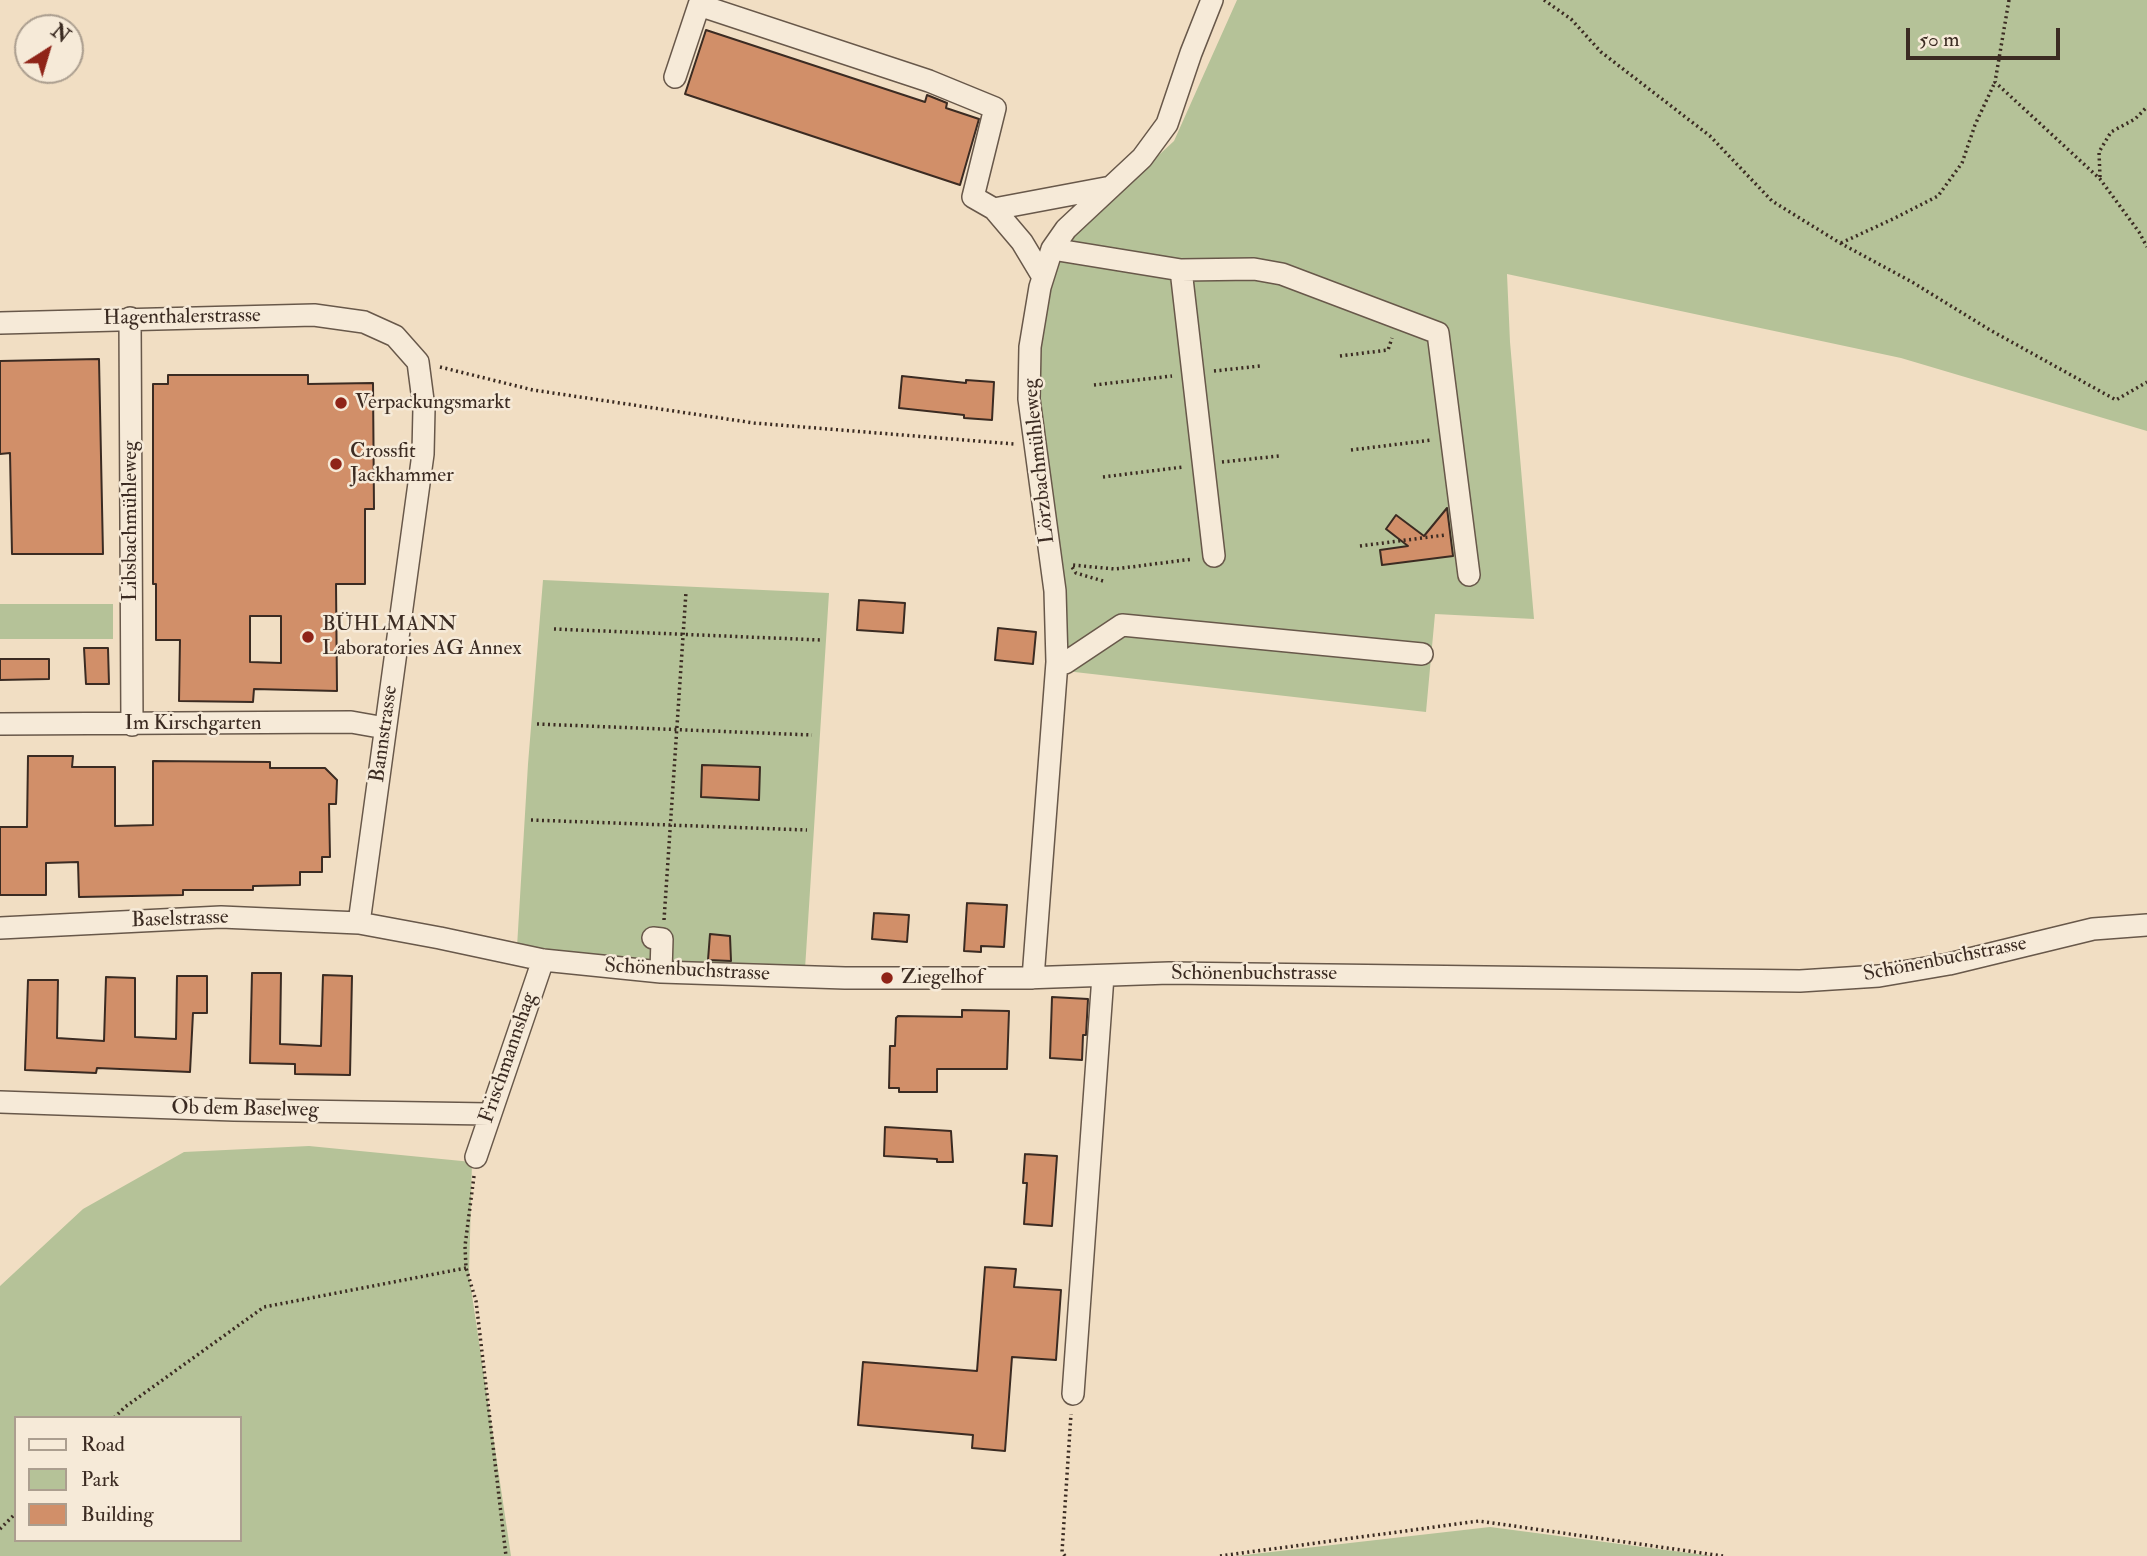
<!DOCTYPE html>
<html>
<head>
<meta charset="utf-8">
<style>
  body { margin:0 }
  #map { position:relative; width:2147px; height:1556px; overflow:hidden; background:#f1dec3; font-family:"IM FELL Double Pica",serif }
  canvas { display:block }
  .legend { position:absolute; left:14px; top:1416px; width:228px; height:126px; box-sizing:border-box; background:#f6ead8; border:2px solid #ab9e8f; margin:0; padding:9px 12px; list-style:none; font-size:21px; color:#3b2b22 }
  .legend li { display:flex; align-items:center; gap:14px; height:35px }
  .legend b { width:35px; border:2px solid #ab9e8f }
  .north { position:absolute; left:14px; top:14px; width:70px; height:70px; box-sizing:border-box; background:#f6ead8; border:2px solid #ab9e8f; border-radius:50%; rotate:37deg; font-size:19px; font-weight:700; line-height:28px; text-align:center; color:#3b2b22 }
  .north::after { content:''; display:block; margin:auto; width:24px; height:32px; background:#8f2418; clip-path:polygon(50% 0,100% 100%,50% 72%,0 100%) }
  .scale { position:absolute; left:1906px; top:28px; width:154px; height:32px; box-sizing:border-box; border:4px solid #3b2b22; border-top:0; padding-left:9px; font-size:21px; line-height:24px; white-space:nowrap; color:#3b2b22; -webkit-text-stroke:5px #f6ead8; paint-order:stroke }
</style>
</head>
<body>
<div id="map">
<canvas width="2147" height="1556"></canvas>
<ul class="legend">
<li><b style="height:9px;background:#f6ead8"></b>Road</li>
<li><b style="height:19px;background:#b5c298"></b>Park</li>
<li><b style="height:19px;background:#d18f69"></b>Building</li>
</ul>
<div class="north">N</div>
<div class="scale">50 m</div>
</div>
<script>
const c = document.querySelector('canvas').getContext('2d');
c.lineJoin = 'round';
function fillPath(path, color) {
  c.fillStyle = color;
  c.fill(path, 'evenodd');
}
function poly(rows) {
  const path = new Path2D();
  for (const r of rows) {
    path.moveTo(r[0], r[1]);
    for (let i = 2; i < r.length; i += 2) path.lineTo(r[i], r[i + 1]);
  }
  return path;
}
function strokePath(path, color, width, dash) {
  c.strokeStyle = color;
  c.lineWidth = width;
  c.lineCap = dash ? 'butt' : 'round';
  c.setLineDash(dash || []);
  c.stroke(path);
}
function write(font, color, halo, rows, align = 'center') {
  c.font = font + ' "IM FELL Double Pica",serif';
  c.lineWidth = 5;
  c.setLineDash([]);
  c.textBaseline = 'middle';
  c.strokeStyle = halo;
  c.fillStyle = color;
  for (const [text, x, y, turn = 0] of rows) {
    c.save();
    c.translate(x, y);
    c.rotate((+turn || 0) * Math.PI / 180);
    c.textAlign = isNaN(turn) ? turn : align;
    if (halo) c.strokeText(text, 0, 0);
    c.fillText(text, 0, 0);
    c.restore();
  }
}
fillPath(poly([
  [1237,0,2147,0,2147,431,1901,358,1507,274,1510,342,1534,619,1435,614,1426,712,1057,670,1033,373,1053,253,1174,141],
  [543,580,829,593,805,969,534,958,517,947,528,764],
  [0,604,113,604,113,639,0,639],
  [309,1146,472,1162,469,1275,511,1556,0,1556,0,1286,83,1209,184,1152],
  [16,1418,240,1418,240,1540,16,1540],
  [1490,1527,1712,1556,1236,1556]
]), '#b5c298');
const building = poly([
  [706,30,925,102,927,95,947,103,946,108,979,119,960,185,685,94,706,30],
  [99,359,103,554,12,554,10,453,0,454,0,361,99,359],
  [168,375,308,375,308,384,373,383,374,509,365,509,365,584,336,584,337,691,254,689,253,702,179,701,180,640,156,640,156,584,153,584,153,384,168,384,168,375],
  [250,616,281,616,281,663,250,662,250,616],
  [902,376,966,383,966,380,994,382,992,420,964,418,964,415,899,408,902,376],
  [1447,508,1453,556,1382,565,1380,550,1408,546,1386,529,1396,515,1424,536,1447,508],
  [859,600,905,603,903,633,857,630,859,600],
  [998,628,1036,632,1033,664,995,660,998,628],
  [84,648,108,648,109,684,86,684,84,648],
  [0,659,49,659,49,679,0,680,0,659],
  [28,756,73,756,72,767,115,767,115,826,153,825,153,761,270,762,270,768,325,768,337,780,336,804,329,804,330,857,322,857,322,872,300,872,300,885,253,886,253,890,183,890,183,895,79,897,78,862,46,863,46,895,0,895,0,827,27,827,28,756],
  [702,765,760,767,759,800,701,797,702,765],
  [967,903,1007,905,1004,947,981,946,981,952,964,951,967,903],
  [874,913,909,915,907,942,872,939,874,913],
  [710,934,730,936,731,961,708,960,710,934],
  [252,973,281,973,280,1044,321,1046,323,975,352,976,350,1075,295,1074,295,1064,250,1063,252,973],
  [177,976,207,976,207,1013,193,1013,190,1072,97,1068,96,1073,25,1070,28,980,58,980,57,1038,104,1041,106,977,135,978,135,1037,176,1039,177,976],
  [1052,997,1088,999,1086,1035,1083,1035,1082,1060,1050,1058,1052,997],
  [962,1010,1009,1011,1007,1069,937,1069,937,1092,899,1092,899,1088,889,1088,890,1046,895,1046,896,1018,898,1016,962,1017,962,1010],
  [885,1127,951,1131,953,1162,937,1162,937,1159,884,1156,885,1127],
  [1025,1154,1057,1156,1052,1226,1024,1224,1027,1183,1023,1183,1025,1154],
  [985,1267,1016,1269,1014,1287,1061,1290,1056,1360,1012,1357,1005,1451,972,1448,973,1435,858,1425,863,1362,977,1371,985,1267]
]);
fillPath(building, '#d18f69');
strokePath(building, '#3b2b22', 2);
const minor = poly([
  [675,77,699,5,929,81,995,108,973,197,994,209,1022,242,1043,277],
  [994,209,1111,187],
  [1052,249,1181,270,1254,269,1282,274,1438,333,1469,575],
  [1181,270,1214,556],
  [130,318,132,725],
  [0,323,314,315,364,322,395,336,418,362,424,408,423,454,359,923],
  [1057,662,1065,663,1122,625,1422,654],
  [0,724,351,722,385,728],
  [0,928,221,917,359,923,440,938,543,960,661,972,845,978,1024,978,1169,973,1800,981,1879,976,1949,964,2093,929,2147,925],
  [653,938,662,939,661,972],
  [1033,978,1057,662,1055,591,1029,399,1030,347,1040,287,1052,249,1066,229,1142,158,1167,124,1191,53,1212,0],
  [0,1102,234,1110,489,1114],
  [476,1157,543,960],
  [1073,1394,1103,976]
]);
strokePath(minor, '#68584a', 24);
strokePath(poly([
  [1544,0,1571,19,1601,52,1710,136,1772,201,1840,243,1912,282,1990,330,2116,400,2147,382],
  [2009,0,1995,82,2100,179,2139,232,2147,247],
  [2100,177,2099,152,2111,132,2135,119,2147,107],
  [1841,243,1895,218,1938,196,1962,163,1975,125,1995,82],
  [1340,356,1388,350,1392,338],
  [440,367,533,390,754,423,1014,444],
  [1214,371,1260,366],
  [1094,385,1172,376],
  [1351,450,1432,440],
  [1222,462,1279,456],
  [1103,477,1183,467],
  [1360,546,1445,535],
  [1103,581,1076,573,1072,567,1072,565,1115,569,1193,559],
  [554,629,821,640],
  [537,724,812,735],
  [531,820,807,830],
  [664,920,686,592],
  [474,1176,465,1246,466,1268,476,1301,506,1556],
  [114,1418,125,1407,264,1307,466,1268],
  [0,1529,16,1513],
  [1065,1556,1062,1552,1071,1414],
  [1220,1556,1479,1521,1723,1556]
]), '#3b2b22', 3.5, [2, 3.5]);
strokePath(minor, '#f6ead8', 21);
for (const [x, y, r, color] of [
  [341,403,7,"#8f2418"],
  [336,464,7,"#8f2418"],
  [308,637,7,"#8f2418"],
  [887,978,7,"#8f2418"]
]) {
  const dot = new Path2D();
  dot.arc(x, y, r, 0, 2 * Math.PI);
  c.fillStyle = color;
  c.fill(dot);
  strokePath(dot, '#f6ead8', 2.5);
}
write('21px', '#3b2b22', '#f6ead8', [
  ["Hagenthalerstrasse",182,318,-1],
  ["Lörzbachmühleweg",1040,461,-96],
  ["Libsbachmühleweg",131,521,-90],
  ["Im Kirschgarten",193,724],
  ["Bannstrasse",385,734,-82],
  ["Baselstrasse",180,920,-2],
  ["Schönenbuchstrasse",1945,960,-11],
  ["Schönenbuchstrasse",687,971,3],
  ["Schönenbuchstrasse",1254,974],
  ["Frischmannshag",509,1058,-71],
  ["Ob dem Baselweg",245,1110,1]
]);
write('21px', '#3b2b22', '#f6ead8', [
  ["Verpackungsmarkt",355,403],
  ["Crossfit",350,452],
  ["Jackhammer",350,476],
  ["BÜHLMANN",322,625],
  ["Laboratories AG Annex",322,649],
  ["Ziegelhof",901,978]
], 'left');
</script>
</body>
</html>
